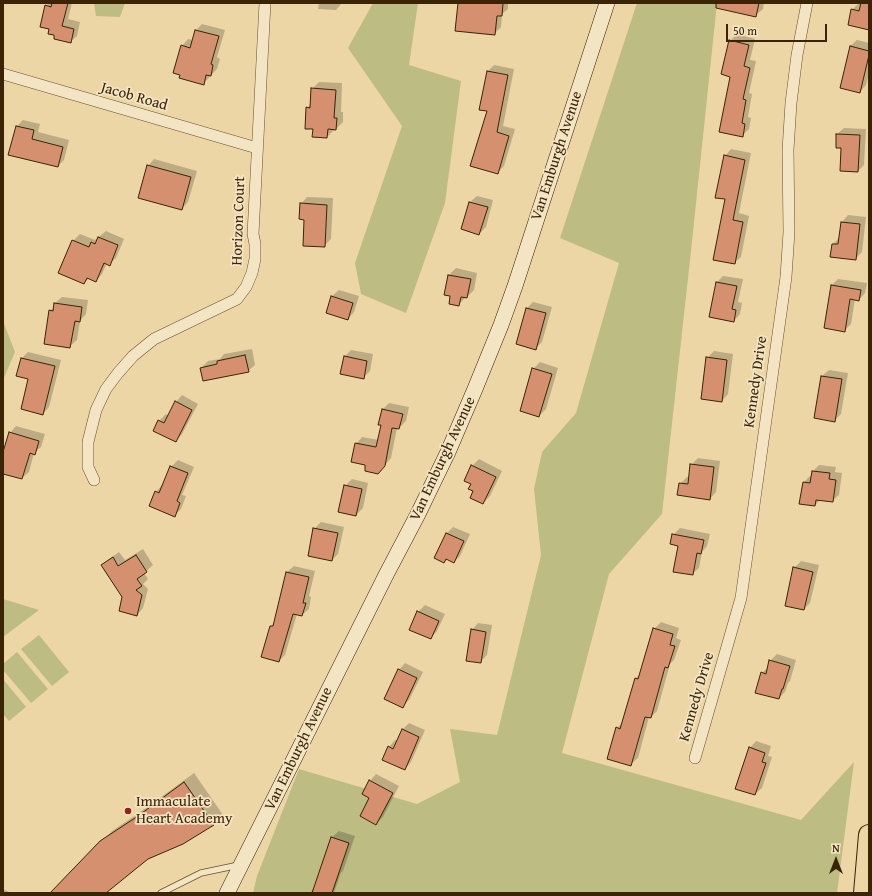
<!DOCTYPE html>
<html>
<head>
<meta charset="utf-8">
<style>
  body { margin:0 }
  #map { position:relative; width:872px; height:896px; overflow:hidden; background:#edd6a5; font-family:"Gentium Book Plus",serif }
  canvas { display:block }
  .frame { position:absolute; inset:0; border:4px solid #3a2405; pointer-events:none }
  .north { position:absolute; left:816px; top:840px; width:40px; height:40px; -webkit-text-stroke:3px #f3e4c4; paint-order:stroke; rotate:0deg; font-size:11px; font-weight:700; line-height:16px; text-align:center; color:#3a2405 }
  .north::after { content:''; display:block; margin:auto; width:14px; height:18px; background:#3a2405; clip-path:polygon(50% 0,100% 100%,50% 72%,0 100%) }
  .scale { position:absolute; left:726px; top:24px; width:101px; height:18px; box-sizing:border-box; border:2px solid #3a2405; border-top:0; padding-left:5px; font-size:12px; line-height:14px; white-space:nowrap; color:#3a2405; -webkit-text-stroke:3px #f3e4c4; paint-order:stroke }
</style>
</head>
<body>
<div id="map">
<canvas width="872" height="896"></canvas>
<div class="frame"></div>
<div class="north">N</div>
<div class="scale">50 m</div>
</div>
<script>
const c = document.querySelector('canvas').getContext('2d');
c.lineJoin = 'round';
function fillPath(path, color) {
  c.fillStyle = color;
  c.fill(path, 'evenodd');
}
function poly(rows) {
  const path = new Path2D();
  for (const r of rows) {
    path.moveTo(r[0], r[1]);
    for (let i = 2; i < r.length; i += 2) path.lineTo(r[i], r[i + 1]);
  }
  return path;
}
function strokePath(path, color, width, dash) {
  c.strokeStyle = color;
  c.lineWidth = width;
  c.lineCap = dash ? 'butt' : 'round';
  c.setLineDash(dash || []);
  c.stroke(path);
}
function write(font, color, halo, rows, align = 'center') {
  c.font = font + ' "Gentium Book Plus",serif';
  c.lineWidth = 3.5;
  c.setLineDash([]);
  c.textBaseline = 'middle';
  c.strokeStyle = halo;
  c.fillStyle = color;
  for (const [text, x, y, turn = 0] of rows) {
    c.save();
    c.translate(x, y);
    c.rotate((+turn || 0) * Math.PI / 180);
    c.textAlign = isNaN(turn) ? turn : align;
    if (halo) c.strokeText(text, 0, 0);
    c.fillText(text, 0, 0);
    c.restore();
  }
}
fillPath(poly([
  [94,3,125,3,120,17,96,16],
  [373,3,418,3,409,65,461,81,445,203,406,313,361,294,355,263,402,126,348,48],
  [637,3,717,3,691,251,662,514,609,574,562,753,801,820,854,762,837,893,253,893,257,876,299,769,417,804,460,782,450,729,497,735,541,555,534,489,542,452,576,413,619,263,560,238],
  [3,321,15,352,3,380],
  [3,599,39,610,3,637],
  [39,635,69,672,52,686,21,649],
  [17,652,48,689,31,703,3,670,3,664],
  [3,679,26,707,9,721,3,714]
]), '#bdbc83');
fillPath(poly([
  [49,3,72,3,68,19,80,22,77,36,70,42,56,35,50,28,46,6],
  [319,3,342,3,336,10,318,9],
  [459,3,508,3,508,9,502,14,501,27,494,34],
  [738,3,764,3,763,9,756,15],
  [859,3,862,4,862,3,869,3,869,28,852,10],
  [202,24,225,30,217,57,220,59,217,69,204,83,182,46,188,39,193,40,195,31],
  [737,34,755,39,750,60,756,61,749,93,752,94,748,117,751,118,749,129,742,136,731,76,730,41],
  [857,40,869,43,869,74,866,85,860,92,850,46],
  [494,65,514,69,503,126,515,129,504,166,497,173,488,110,488,71],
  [319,82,342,83,341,112,343,112,343,122,336,129,334,129,334,130,327,137,314,128,307,108,311,104,312,89],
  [23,120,40,124,38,132,69,140,64,160,58,166,17,126],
  [844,128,866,129,864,165,858,171,842,147,837,134],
  [731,149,751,153,739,213,749,216,741,257,734,263,727,199,725,156],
  [154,159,197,171,188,202,182,209,148,166],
  [477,196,493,200,486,227,479,234,463,229,470,202],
  [307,197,333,198,331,239,324,246,301,204],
  [848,215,866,217,862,252,855,259,833,244,840,237,842,222],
  [106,231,124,239,116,258,109,264,107,263,102,274,96,281,89,278,84,283,73,241,80,234,95,240],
  [456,268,477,273,474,290,467,297,466,297,459,304,451,295,446,294,449,275],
  [723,276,743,279,738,302,742,303,740,314,734,321,717,282],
  [838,279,867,283,865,293,859,300,855,299,851,324,845,330,825,327,832,285],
  [339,290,359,296,354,312,348,319,332,296],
  [62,297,88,300,86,314,80,321,77,340,70,346,50,311,55,306,55,303],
  [533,302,552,307,542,342,536,348,527,308],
  [252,349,255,365,248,371,201,368,208,361,220,359,224,354],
  [351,350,373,354,370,371,363,378,345,356],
  [714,351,733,354,728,394,722,401,707,358],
  [28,352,61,360,49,407,43,414,22,358],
  [540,362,558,368,546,409,539,416,533,369],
  [829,370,848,373,841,414,834,421,822,376],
  [182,395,198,404,182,434,176,441,159,421,166,414,169,416,176,402],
  [389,403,409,407,406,421,399,428,397,428,391,458,384,466,366,464,356,444,362,437,379,440,382,424,382,410],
  [16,426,45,434,41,447,34,453,29,472,22,478,3,473,3,456,10,433],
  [698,458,720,461,716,492,710,499,680,484,687,477,690,478,691,465],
  [479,459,502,471,490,496,483,503,474,491,472,484,472,466],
  [178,460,194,467,182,495,186,496,181,509,174,516,156,492,162,485,171,467],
  [819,465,836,467,835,472,842,473,839,495,832,501,820,500,815,505,804,482,810,476,812,476,813,471],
  [352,479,368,483,363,508,356,515,345,486],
  [321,522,344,527,338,554,332,560,314,529],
  [453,527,470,534,460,556,454,562,447,559,444,562,436,558,447,533],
  [680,528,710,534,707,546,702,552,699,568,692,574,679,545,673,535],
  [143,549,153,565,144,573,148,579,143,584,148,589,143,608,137,615,123,596,102,565,109,559,119,552,125,560],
  [801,561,819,565,810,603,804,609,794,568],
  [294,566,315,571,309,596,311,597,309,609,302,615,297,614,285,655,279,661,271,626,275,622,287,572],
  [425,605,445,614,437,631,431,638,418,612],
  [661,622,679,628,676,638,681,640,674,660,670,664,657,711,651,717,649,717,638,758,631,764,617,728,624,721,636,678,640,674,654,629],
  [478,623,492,625,487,655,480,662,472,630],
  [777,654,796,660,790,681,788,683,785,692,779,698,762,673,769,666,770,661],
  [405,663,423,672,409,700,403,706,399,670],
  [409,723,425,730,411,762,405,769,389,747,395,740,398,741,402,730],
  [756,741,771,746,768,756,772,757,762,788,755,794,750,748],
  [194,773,223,815,213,825,147,858,111,888,107,893,52,893,112,831,149,806],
  [376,774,399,786,383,817,376,824,370,797,370,781],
  [339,831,355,836,343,871,341,873,334,893,311,893,312,890,315,887,332,837],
  [3,889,11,893,3,893]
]), '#0003');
const building = poly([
  [52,3,68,3,62,26,74,29,71,43,54,39,54,35,48,34,49,29,40,27,45,5,51,7,52,3],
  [458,3,503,3,502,16,497,16,495,35,455,31,458,3],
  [716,3,759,3,756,17,716,8,716,3],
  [861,3,869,3,869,30,848,25,851,9,859,11,861,3],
  [195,30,219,36,211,64,213,65,211,76,206,75,204,85,179,78,180,75,173,73,181,45,190,48,195,30],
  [729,40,749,45,744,66,750,68,743,99,746,100,742,123,745,124,743,137,719,132,730,77,721,74,729,40],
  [850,46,869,51,869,55,860,93,840,88,850,46],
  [487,71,508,75,497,132,509,136,498,174,470,166,487,111,479,110,487,71],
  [311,88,336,90,334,118,337,118,336,130,328,129,327,138,312,137,313,129,305,129,306,107,310,108,311,88],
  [16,126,34,130,32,139,63,147,58,167,8,155,16,126],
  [836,134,860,135,858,172,840,171,841,148,836,148,836,134],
  [724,155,745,160,733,220,743,222,735,264,713,260,725,199,715,198,724,155],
  [147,165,191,177,182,210,138,198,147,165],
  [469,202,488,207,479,235,461,229,469,202],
  [300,203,327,205,325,247,303,246,304,220,299,219,300,203],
  [841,222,860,224,856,260,830,257,832,244,838,244,841,222],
  [98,237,118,245,110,266,104,263,96,282,87,278,84,284,58,273,72,240,89,247,91,242,95,244,98,237],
  [448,275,471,279,467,298,461,297,459,306,449,304,450,296,444,295,448,275],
  [716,282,737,286,732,309,736,310,734,322,709,317,716,282],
  [831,285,861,290,859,301,850,299,845,332,824,328,831,285],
  [331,296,353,303,348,320,326,313,331,296],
  [54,303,82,307,80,322,75,321,70,348,44,344,49,310,53,311,54,303],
  [526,308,546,313,536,350,516,344,526,308],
  [245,355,249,372,203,381,200,368,217,364,217,361,245,355],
  [344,356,367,361,364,379,340,374,344,356],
  [706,357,727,360,722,402,701,399,706,357],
  [21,358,55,366,43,415,21,409,28,379,16,376,21,358],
  [532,368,552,374,539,417,520,411,532,368],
  [821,376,842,379,835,422,814,418,821,376],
  [175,401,192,410,176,442,153,431,158,420,164,423,175,401],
  [382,409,403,414,399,429,392,428,385,466,378,474,365,471,365,465,351,462,355,443,376,447,381,425,378,425,382,409],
  [9,432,39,441,35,455,30,453,22,479,3,474,3,452,9,432],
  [690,464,714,467,710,500,677,495,679,483,688,484,690,464],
  [471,465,496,477,483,504,470,498,473,491,468,489,471,484,464,481,471,465],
  [170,466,188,473,177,501,180,503,175,517,149,506,155,491,159,493,170,466],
  [812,471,830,473,829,479,836,480,833,502,816,500,815,506,799,504,803,482,810,483,812,471],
  [344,485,362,489,356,516,338,512,344,485],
  [313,528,338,533,332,561,308,556,313,528],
  [446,533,464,541,454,563,446,559,444,563,434,558,446,533],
  [672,534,704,540,701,554,697,553,693,575,673,572,678,546,670,544,672,534],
  [136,555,147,572,137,579,142,586,136,590,142,595,137,616,119,611,122,597,101,565,113,557,118,566,136,555],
  [793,567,813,572,804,610,785,606,793,567],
  [286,572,309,577,303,603,306,603,302,616,293,614,279,662,261,657,270,626,273,626,286,572],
  [417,611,439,621,431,639,409,630,417,611],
  [653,628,673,634,670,645,675,646,668,668,665,667,651,718,645,717,631,766,607,759,616,727,620,729,635,678,638,679,653,628],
  [471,629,486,632,481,663,466,661,471,629],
  [769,660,790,666,783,689,782,689,779,699,755,693,761,672,766,674,769,660],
  [398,669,417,678,403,708,384,699,398,669],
  [402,729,419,737,405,770,382,760,388,746,393,749,402,729],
  [749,747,765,753,762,762,766,763,755,795,735,789,749,747],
  [369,780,393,793,376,825,360,816,369,798,362,794,369,780],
  [184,782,214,825,183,844,148,859,106,893,50,893,100,841,138,816,184,782],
  [331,837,349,843,332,893,312,893,331,837]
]);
fillPath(building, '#d4906f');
strokePath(building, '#3a2405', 1);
const service = poly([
  [161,893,201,873,239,865]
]);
const minor = poly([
  [3,74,257,148],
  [94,480,88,467,88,442,96,410,106,389,118,373,133,356,154,339,237,299,246,287,252,273,255,259,255,244,253,234,265,3],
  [695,758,741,598,786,277,789,232,788,150,791,103,797,55,807,3]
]);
const secondary = poly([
  [227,893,386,575,418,514,448,452,475,389,501,325,515,286,607,3]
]);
const motorway = poly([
  [864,893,869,835]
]);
strokePath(service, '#67502d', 7);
strokePath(minor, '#67502d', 12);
strokePath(secondary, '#3a2405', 16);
strokePath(motorway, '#3a2405', 22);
strokePath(service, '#f3e4c4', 5.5);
strokePath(minor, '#f3e4c4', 11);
strokePath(secondary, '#f3e4c4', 15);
strokePath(motorway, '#edd6a5', 20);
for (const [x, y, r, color] of [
  [128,811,4,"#8f2418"]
]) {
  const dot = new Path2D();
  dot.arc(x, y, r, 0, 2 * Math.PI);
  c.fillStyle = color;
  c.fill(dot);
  strokePath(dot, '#f3e4c4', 1.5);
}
write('15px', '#3a2405', '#f3e4c4', [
  ["Jacob Road",134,97,16],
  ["Van Emburgh Avenue",557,156,-72],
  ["Horizon Court",239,221,-88],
  ["Kennedy Drive",756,382,-82],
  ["Van Emburgh Avenue",443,459,-65],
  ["Kennedy Drive",697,697,-74],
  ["Van Emburgh Avenue",299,749,-64]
]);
write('15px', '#3a2405', '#f3e4c4', [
  ["Immaculate",136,802],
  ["Heart Academy",136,819]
], 'left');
</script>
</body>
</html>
